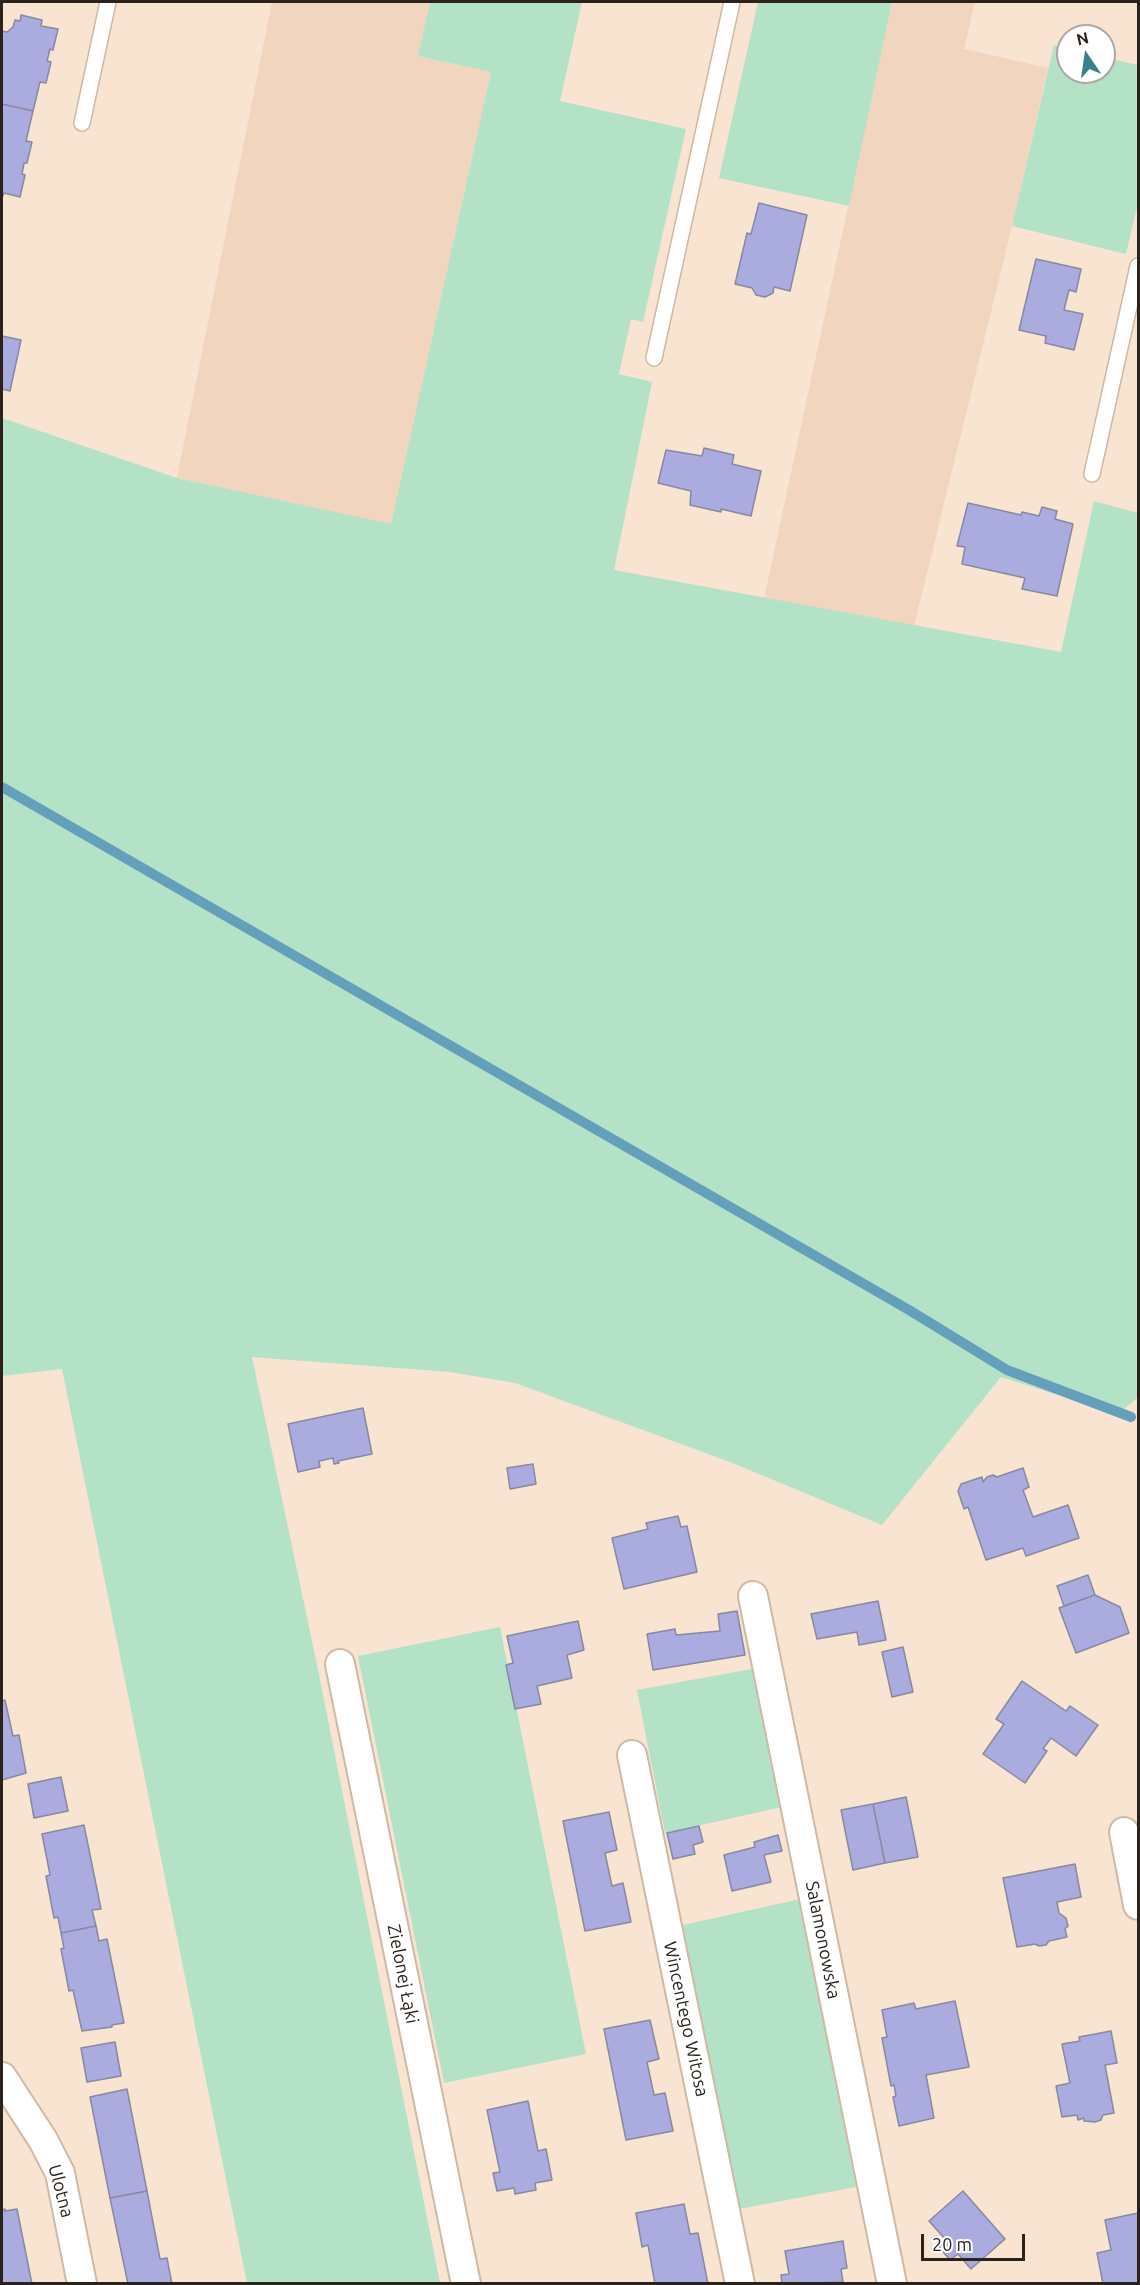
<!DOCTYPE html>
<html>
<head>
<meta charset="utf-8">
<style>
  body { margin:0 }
  #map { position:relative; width:1140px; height:2285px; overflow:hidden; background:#f9e3d1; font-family:Ubuntu,sans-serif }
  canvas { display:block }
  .frame { position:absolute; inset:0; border:3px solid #2a221b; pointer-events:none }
  .north { position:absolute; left:1056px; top:24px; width:60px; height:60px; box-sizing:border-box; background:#fff; border:2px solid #aaa7a4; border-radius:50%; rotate:347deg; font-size:16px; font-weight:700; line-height:24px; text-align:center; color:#2a221b }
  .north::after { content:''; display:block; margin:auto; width:21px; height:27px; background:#39808a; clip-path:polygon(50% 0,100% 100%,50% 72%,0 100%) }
  .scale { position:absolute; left:921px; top:2234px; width:104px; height:27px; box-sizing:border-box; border:3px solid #2a221b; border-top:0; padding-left:8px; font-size:18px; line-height:21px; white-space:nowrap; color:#2a221b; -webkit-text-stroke:4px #fff; paint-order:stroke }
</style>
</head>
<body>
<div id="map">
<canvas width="1140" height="2285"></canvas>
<div class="frame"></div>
<div class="north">N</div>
<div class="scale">20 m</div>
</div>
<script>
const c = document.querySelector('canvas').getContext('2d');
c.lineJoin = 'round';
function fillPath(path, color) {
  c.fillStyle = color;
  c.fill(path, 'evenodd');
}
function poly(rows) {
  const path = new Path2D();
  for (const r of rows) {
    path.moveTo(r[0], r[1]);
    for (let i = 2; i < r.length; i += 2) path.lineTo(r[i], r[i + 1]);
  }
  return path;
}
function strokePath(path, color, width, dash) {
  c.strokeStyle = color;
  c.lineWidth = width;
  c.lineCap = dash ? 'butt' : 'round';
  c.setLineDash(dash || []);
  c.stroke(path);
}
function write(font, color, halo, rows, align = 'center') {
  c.font = font + ' Ubuntu,sans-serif';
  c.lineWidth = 6;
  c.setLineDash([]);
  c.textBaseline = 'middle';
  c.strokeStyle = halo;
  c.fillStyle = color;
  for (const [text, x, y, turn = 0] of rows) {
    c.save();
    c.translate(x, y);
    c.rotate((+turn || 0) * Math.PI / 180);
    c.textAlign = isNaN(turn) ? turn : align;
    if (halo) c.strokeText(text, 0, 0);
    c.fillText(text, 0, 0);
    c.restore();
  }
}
fillPath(poly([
  [272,2,430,2,418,56,491,72,391,525,177,478],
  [892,2,975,2,964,49,1048,68,1012,226,914,626,764,599]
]), '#f1d5be');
fillPath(poly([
  [430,2,582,2,560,101,686,129,643,322,631,319,619,374,652,382,614,570,1061,652,1094,501,1138,513,1138,1397,1118,1414,1001,1377,882,1525,730,1462,515,1383,450,1372,252,1357,317,1665,440,2283,247,2283,62,1369,2,1376,2,418,177,478,391,524,491,72,418,56],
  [758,2,892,2,849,206,719,178],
  [1054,45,1068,48,1068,72,1104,72,1104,57,1138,65,1138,203,1126,254,1012,226],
  [500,1627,586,2054,444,2083,358,1656],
  [757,1668,782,1807,665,1833,637,1690],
  [800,1899,856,2187,739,2209,683,1925]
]), '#b3e2c7');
strokePath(poly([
  [2,787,909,1310,1007,1370,1131,1417]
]), '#649fbb', 10);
const building = poly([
  [21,15,42,20,41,26,58,29,53,50,50,49,47,61,51,62,46,83,40,82,33,111,2,104,2,31,7,32,13,27,15,20,20,21,21,15],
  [2,104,33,111,26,141,32,142,27,163,24,163,22,174,25,175,20,197,4,193,2,198,2,104],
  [759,203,807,215,790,291,774,287,773,293,765,297,756,295,752,288,735,284,747,233,751,234,759,203],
  [1036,259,1081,269,1076,292,1069,290,1064,310,1083,314,1074,350,1045,343,1046,336,1019,330,1036,259],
  [2,336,21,340,10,391,2,389,2,336],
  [704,448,734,455,732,464,761,471,751,516,721,509,721,512,690,505,691,491,658,483,666,450,702,456,704,448],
  [968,503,1021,515,1022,512,1039,516,1042,507,1057,511,1055,519,1073,524,1057,596,1022,589,1025,578,962,564,965,547,957,546,968,503],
  [363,1408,372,1454,338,1461,339,1463,334,1464,333,1458,319,1461,320,1467,298,1472,288,1424,363,1408],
  [533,1464,536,1484,510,1489,507,1468,533,1464],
  [1023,1468,1029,1487,1023,1490,1033,1517,1068,1505,1079,1538,1026,1556,1023,1548,986,1560,968,1507,964,1509,958,1491,961,1484,982,1477,983,1482,987,1477,993,1475,997,1477,1023,1468],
  [678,1516,681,1527,687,1526,697,1572,624,1589,612,1538,648,1529,646,1523,678,1516],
  [1088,1575,1095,1595,1064,1606,1057,1586,1088,1575],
  [1095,1595,1120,1607,1129,1633,1076,1653,1059,1608,1095,1595],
  [878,1601,886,1640,859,1645,857,1632,817,1639,811,1614,878,1601],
  [737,1611,745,1655,653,1670,647,1634,675,1629,676,1635,720,1631,718,1614,737,1611],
  [578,1621,584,1650,567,1655,572,1678,537,1686,541,1704,515,1709,506,1665,513,1663,507,1636,578,1621],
  [903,1647,913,1692,892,1697,882,1652,903,1647],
  [1022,1681,1066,1711,1070,1706,1098,1725,1076,1756,1051,1738,1043,1749,1047,1751,1025,1783,983,1754,1004,1724,996,1719,1022,1681],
  [5,1700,13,1736,19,1735,26,1773,2,1780,2,1701,5,1700],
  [61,1777,68,1811,34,1818,28,1784,61,1777],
  [906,1797,918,1857,885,1863,873,1804,906,1797],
  [873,1804,885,1863,853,1870,841,1810,873,1804],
  [609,1812,617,1850,605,1853,612,1886,623,1883,631,1922,585,1931,563,1821,609,1812],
  [84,1825,101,1909,92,1910,96,1926,61,1933,58,1917,54,1918,46,1876,50,1875,42,1834,84,1825],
  [699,1826,703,1842,693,1845,695,1854,673,1859,667,1833,699,1826],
  [778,1835,782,1851,764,1855,771,1882,732,1891,724,1855,755,1847,754,1842,778,1835],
  [1075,1864,1081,1897,1057,1902,1059,1913,1066,1918,1068,1926,1065,1929,1067,1937,1049,1941,1046,1945,1039,1946,1035,1944,1017,1947,1003,1878,1075,1864],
  [96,1926,99,1941,107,1939,124,2023,112,2025,112,2027,82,2031,73,1990,69,1991,61,1949,64,1948,61,1933,96,1926],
  [955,2001,969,2067,926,2075,934,2118,899,2126,893,2097,896,2096,894,2085,891,2086,882,2038,887,2037,882,2010,914,2003,916,2009,955,2001],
  [650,2020,659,2059,647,2062,654,2095,665,2093,673,2131,626,2140,604,2029,650,2020],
  [1111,2031,1117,2063,1105,2065,1114,2113,1103,2115,1101,2120,1095,2122,1084,2121,1084,2118,1078,2120,1077,2115,1062,2117,1056,2086,1070,2083,1062,2044,1080,2041,1079,2037,1111,2031],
  [115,2042,121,2076,87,2082,81,2048,115,2042],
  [127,2089,147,2191,110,2198,90,2097,127,2089],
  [528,2101,538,2151,546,2149,552,2180,535,2183,536,2190,515,2194,514,2188,497,2191,493,2173,500,2172,487,2110,528,2101],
  [147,2191,160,2259,167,2258,172,2284,128,2284,110,2198,147,2191],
  [963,2191,1005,2239,971,2269,958,2254,950,2260,939,2247,946,2240,929,2221,963,2191],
  [684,2204,690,2234,698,2233,708,2284,655,2284,648,2245,642,2247,636,2213,684,2204],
  [5,2209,5,2211,17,2209,32,2284,2,2284,2,2210,5,2209],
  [1138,2213,1138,2284,1103,2284,1097,2253,1111,2250,1105,2220,1138,2213],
  [843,2241,847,2268,841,2269,843,2282,782,2284,781,2275,789,2274,785,2251,843,2241]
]);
fillPath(building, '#aaabdf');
strokePath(building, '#8889a0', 1.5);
const lane = poly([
  [82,123,108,2],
  [654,358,732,2],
  [1092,474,1138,266]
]);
const street = poly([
  [753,1596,892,2284],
  [340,1664,466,2284],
  [632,1755,740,2284],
  [1124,1832,1138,1905],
  [2,2077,43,2140,60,2173,82,2284]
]);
strokePath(lane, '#ceb9a7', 18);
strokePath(street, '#ceb9a7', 32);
strokePath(lane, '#fff', 15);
strokePath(street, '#fff', 28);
write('18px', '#2a221b', '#fff', [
  ["Salamonowska",823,1940,79],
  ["Zielonej Łąki",403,1974,79],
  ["Wincentego Witosa",686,2019,78],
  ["Ulotna",61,2191,75]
]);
</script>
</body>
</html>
